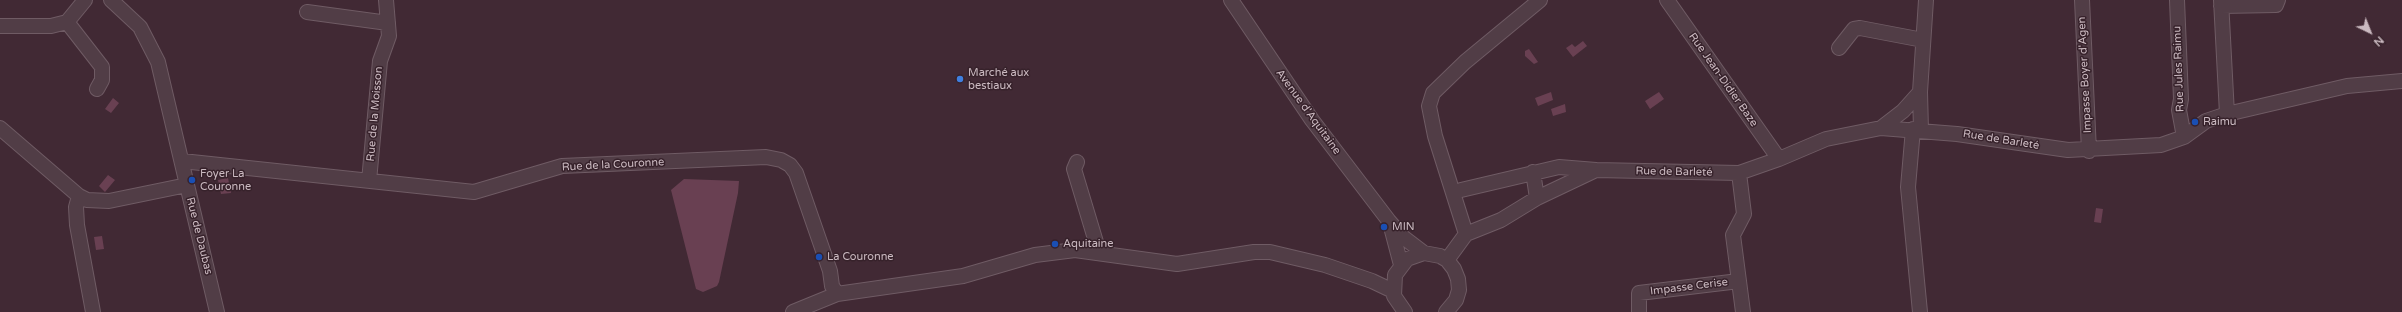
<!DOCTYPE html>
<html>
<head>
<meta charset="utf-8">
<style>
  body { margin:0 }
  #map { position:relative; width:2402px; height:312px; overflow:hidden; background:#412934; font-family:"Varela Round",sans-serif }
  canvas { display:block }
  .north { position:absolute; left:2350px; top:12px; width:40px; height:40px; -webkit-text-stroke:3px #37222b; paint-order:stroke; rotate:137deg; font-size:11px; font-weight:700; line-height:16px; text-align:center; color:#cbbac1 }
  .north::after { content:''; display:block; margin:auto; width:14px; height:18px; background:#cbbac1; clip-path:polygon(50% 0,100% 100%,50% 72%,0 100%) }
</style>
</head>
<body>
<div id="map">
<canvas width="2402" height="312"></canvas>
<div class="north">N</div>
</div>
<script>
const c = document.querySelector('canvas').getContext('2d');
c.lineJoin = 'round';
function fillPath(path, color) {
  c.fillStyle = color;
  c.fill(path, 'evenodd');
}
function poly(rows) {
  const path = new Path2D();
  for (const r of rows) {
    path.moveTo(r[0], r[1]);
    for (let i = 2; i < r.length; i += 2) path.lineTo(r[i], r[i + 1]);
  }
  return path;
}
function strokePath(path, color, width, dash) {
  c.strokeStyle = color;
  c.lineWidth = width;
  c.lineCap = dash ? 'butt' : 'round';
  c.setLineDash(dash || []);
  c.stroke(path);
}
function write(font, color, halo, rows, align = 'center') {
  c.font = font + ' "Varela Round",sans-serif';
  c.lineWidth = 3;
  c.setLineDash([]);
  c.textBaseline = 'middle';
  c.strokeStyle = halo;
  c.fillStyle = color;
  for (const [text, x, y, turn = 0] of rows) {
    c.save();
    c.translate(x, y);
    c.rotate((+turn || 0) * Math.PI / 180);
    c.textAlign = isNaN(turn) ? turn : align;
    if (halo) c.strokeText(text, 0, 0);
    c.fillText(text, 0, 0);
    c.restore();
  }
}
fillPath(poly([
  [1583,41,1587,46,1573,57,1566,48,1572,44,1575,47],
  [1529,49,1538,62,1534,64,1525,56,1525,51],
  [1551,92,1553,100,1538,106,1535,98],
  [1659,92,1664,99,1650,109,1645,101],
  [113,98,119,103,111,113,105,109],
  [1565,104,1566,112,1553,116,1551,109],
  [108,175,115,180,105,192,99,186],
  [228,178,231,193,221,194,218,180],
  [684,179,739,181,738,193,719,282,717,286,703,292,696,289,671,190],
  [2096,208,2103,209,2101,223,2094,222],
  [102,236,104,249,96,250,94,237]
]), '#694052');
const minor = poly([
  [111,0,140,27,158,62,217,312],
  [1231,0,1312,120,1389,221,1403,237,1424,253],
  [1667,0,1779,159],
  [2082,0,2089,151],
  [2177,0,2181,99,2179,110,2184,137],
  [2221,0,2227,114],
  [2221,6,2276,5,2278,0],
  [307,12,388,23],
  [67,22,102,67,102,80,97,89],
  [0,26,51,26,67,22,85,0],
  [1839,48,1854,29,1860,28,1923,40],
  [1920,92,1921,130],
  [0,128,79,196,87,200,109,201,187,185],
  [1881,128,1903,111,1920,92,1926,0],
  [1913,129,1908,187,1920,312],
  [182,161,474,192,562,166,766,157,781,160,790,165,796,173,830,271,832,286,837,294],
  [1077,162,1074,169,1099,252],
  [1533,172,1537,198],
  [1739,173,1744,214,1733,235,1743,312],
  [369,181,380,61,389,36,386,0],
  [1461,190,1559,167,1596,170],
  [79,196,76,207,77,225,93,312],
  [1391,227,1401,265],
  [1466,234,1435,136,1429,106,1433,93,1465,62,1540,0],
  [1447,260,1466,234,1501,220,1537,198,1596,170,1739,173,1779,159,1826,139,1881,128,1957,134,2068,150,2161,145,2184,137,2206,121,2227,114,2347,86,2402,81],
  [793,312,837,294,963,276,1035,255,1075,250,1177,264,1254,252,1270,252,1325,265,1372,281,1393,291],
  [1405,312,1394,296,1395,275,1407,259,1424,253,1440,256,1447,260,1454,269,1458,279,1459,290,1456,300,1446,312],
  [1639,312,1639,293,1739,281]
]);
strokePath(minor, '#6f5b64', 16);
strokePath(minor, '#513d46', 14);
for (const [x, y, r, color] of [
  [960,79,4,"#3f7fe0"],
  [2195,122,4,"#1a4fb4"],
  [192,180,4,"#1a4fb4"],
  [1384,227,4,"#1a4fb4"],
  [1055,244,4,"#1a4fb4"],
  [819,257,4,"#1a4fb4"]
]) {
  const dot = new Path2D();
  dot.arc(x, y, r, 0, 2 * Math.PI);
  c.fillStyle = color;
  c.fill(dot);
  strokePath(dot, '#37222b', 1.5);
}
write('11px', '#cbbac1', '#37222b', [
  ["Rue Jules Raimu",2179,69,-92],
  ["Impasse Boyer d'Agen",2085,75,-93],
  ["Rue Jean-Didier Baze",1723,80,55],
  ["Avenue d'Aquitaine",1308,112,54],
  ["Rue de la Moisson",375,114,-85],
  ["Rue de Barleté",2001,140,9],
  ["Rue de la Couronne",613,165,-3],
  ["Rue de Barleté",1674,172,1],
  ["Rue de Daubas",199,236,76],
  ["Impasse Cerise",1689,287,-7]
]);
write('11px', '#cbbac1', '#37222b', [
  ["Marché aux",968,73],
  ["bestiaux",968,86],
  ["Raimu",2203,122],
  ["Foyer La",200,174],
  ["Couronne",200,187],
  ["MIN",1392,227],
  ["Aquitaine",1063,244],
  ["La Couronne",827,257]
], 'left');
</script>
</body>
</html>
